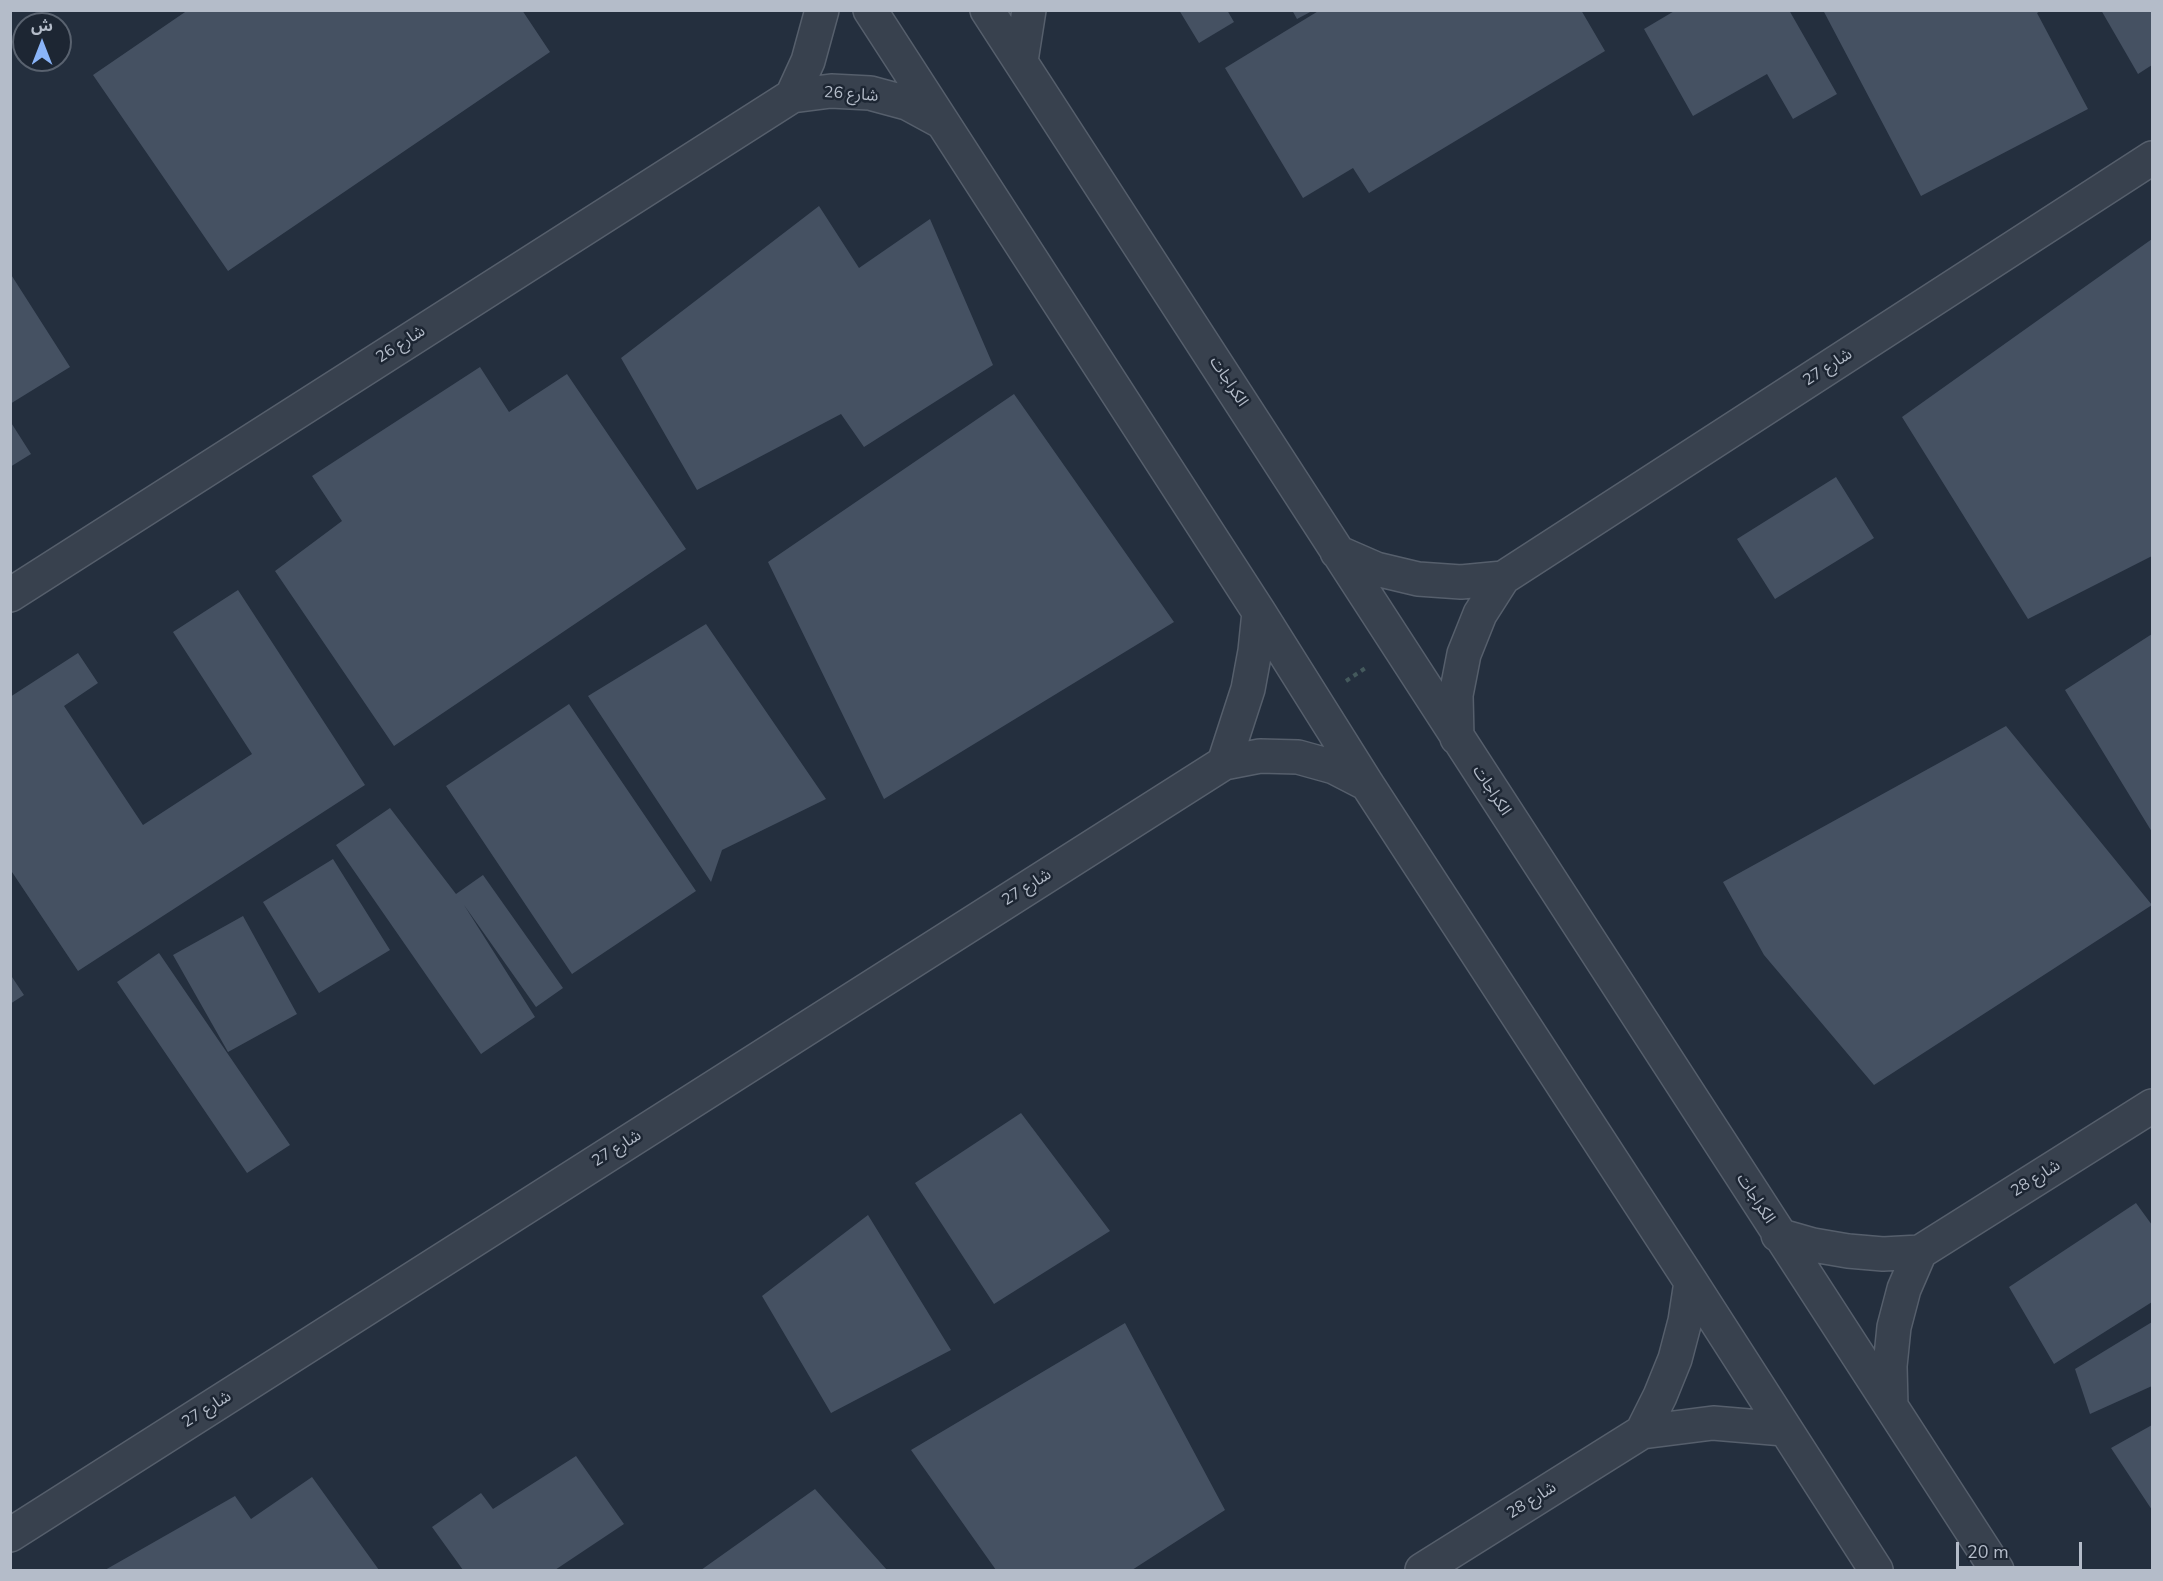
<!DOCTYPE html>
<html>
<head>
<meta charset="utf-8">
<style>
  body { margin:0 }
  #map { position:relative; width:2163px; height:1581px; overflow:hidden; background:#242f3e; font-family:"Nunito Sans","Noto Sans Arabic",sans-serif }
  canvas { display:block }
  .frame { position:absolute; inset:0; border:12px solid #b4bcc9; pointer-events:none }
  .north { position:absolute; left:12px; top:12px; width:60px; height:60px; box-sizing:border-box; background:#1d2633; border:2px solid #59626f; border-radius:50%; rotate:0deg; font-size:16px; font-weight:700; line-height:24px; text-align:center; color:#b4bcc9 }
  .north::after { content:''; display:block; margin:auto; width:21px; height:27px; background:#8ab4f8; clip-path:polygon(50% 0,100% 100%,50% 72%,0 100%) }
  .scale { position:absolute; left:1956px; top:1542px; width:126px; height:27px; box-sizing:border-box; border:3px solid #b4bcc9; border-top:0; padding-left:8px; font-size:18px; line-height:21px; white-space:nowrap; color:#b4bcc9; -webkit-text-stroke:4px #1d2633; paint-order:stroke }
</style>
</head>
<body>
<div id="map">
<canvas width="2163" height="1581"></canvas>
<div class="frame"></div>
<div class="north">ش</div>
<div class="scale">20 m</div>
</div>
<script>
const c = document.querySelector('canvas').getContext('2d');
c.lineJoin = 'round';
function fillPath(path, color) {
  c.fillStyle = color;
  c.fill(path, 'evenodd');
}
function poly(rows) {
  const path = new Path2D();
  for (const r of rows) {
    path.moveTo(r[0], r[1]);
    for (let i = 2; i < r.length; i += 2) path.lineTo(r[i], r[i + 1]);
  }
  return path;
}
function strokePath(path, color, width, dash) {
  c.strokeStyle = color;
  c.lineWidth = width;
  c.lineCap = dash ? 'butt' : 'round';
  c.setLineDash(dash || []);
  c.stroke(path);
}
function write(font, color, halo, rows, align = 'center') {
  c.font = font + ' "Nunito Sans","Noto Sans Arabic",sans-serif';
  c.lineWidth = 5;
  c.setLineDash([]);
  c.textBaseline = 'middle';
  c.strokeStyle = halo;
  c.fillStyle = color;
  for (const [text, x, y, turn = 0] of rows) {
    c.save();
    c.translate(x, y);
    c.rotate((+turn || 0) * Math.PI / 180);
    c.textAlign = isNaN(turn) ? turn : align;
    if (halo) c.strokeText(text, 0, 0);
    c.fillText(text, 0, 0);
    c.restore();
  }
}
fillPath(poly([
  [188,10,522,10,550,52,228,271,93,75],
  [1179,10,1227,10,1234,22,1199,43],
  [1292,10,1314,10,1297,19],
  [1320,10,1581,10,1605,51,1369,193,1353,168,1303,198,1225,68],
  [1676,10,1789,10,1837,94,1793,119,1767,74,1693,116,1644,29],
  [1823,10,2042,10,2037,13,2088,109,1921,196],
  [2101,10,2152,10,2152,65,2138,74],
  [819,206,859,268,930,219,993,365,864,447,841,414,697,490,621,358],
  [2152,239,2152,556,2028,619,1902,417],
  [10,273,70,367,10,404],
  [480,367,509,412,567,374,686,549,394,746,275,571,342,521,312,476],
  [1014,394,1174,622,884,799,768,562],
  [10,421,31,454,10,467],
  [1836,477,1874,538,1775,599,1737,539],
  [238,590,365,785,78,971,10,869,10,697,78,653,98,683,64,706,143,825,252,754,173,632],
  [706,624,826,799,722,850,711,882,588,696],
  [2152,634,2152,832,2065,690],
  [569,704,696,891,572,974,446,786],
  [2006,726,2152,905,1874,1085,1764,955,1723,882],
  [390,808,456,894,483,875,563,988,536,1007,464,905,535,1017,481,1054,336,845],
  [333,859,390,950,319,993,263,902],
  [243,916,297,1014,228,1052,173,955],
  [159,953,290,1145,247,1173,117,982],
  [10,974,24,995,10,1004],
  [1021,1113,1110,1231,994,1304,915,1183],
  [2136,1203,2152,1225,2152,1302,2054,1364,2009,1287],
  [868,1215,951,1350,831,1413,762,1296],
  [2152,1322,2152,1386,2090,1414,2075,1369],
  [1125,1323,1225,1510,1132,1570,996,1570,911,1450],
  [2152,1425,2152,1510,2111,1448],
  [576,1456,624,1524,555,1570,463,1570,432,1527,481,1493,493,1509],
  [312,1477,379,1570,105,1570,235,1496,251,1519],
  [815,1489,887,1570,701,1570]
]), '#455162');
const minor = poly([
  [870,10,1259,612,1367,784,1691,1282,1876,1570],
  [987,10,1997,1570],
  [1021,61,1029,10],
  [792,96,808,61,822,10],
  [1337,552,1376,569,1418,579,1461,582,1503,578],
  [10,595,792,96,831,91,870,93,907,103,942,122],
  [1457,738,1456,695,1464,654,1480,614,1503,578,2152,158],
  [1224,763,1248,689,1255,651,1259,612],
  [1778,1235,1813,1245,1848,1251,1883,1254,1920,1252,2152,1106],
  [1891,1406,1890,1366,1894,1327,1904,1289,1920,1252],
  [1642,1432,1660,1396,1675,1359,1685,1321,1691,1282],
  [10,1535,1224,763,1260,756,1298,757,1334,767,1367,784],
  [1422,1570,1642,1432,1713,1423,1784,1429]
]);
strokePath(minor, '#565f6c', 36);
strokePath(poly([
  [1346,681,1367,667]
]), '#44595c', 4, [4.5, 4.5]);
strokePath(minor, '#38414e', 33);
write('16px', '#b4bcc9', '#1d2633', [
  ["شارع 26",851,95,4],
  ["شارع 26",401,345,-33],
  ["شارع 27",1828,368,-33],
  ["الكراجات",1228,382,57],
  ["الكراجات",1491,791,57],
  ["شارع 27",1027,888,-32],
  ["شارع 27",617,1149,-32],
  ["شارع 28",2036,1179,-32],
  ["الكراجات",1755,1199,57],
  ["شارع 27",207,1410,-32],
  ["شارع 28",1532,1501,-32]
]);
</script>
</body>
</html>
